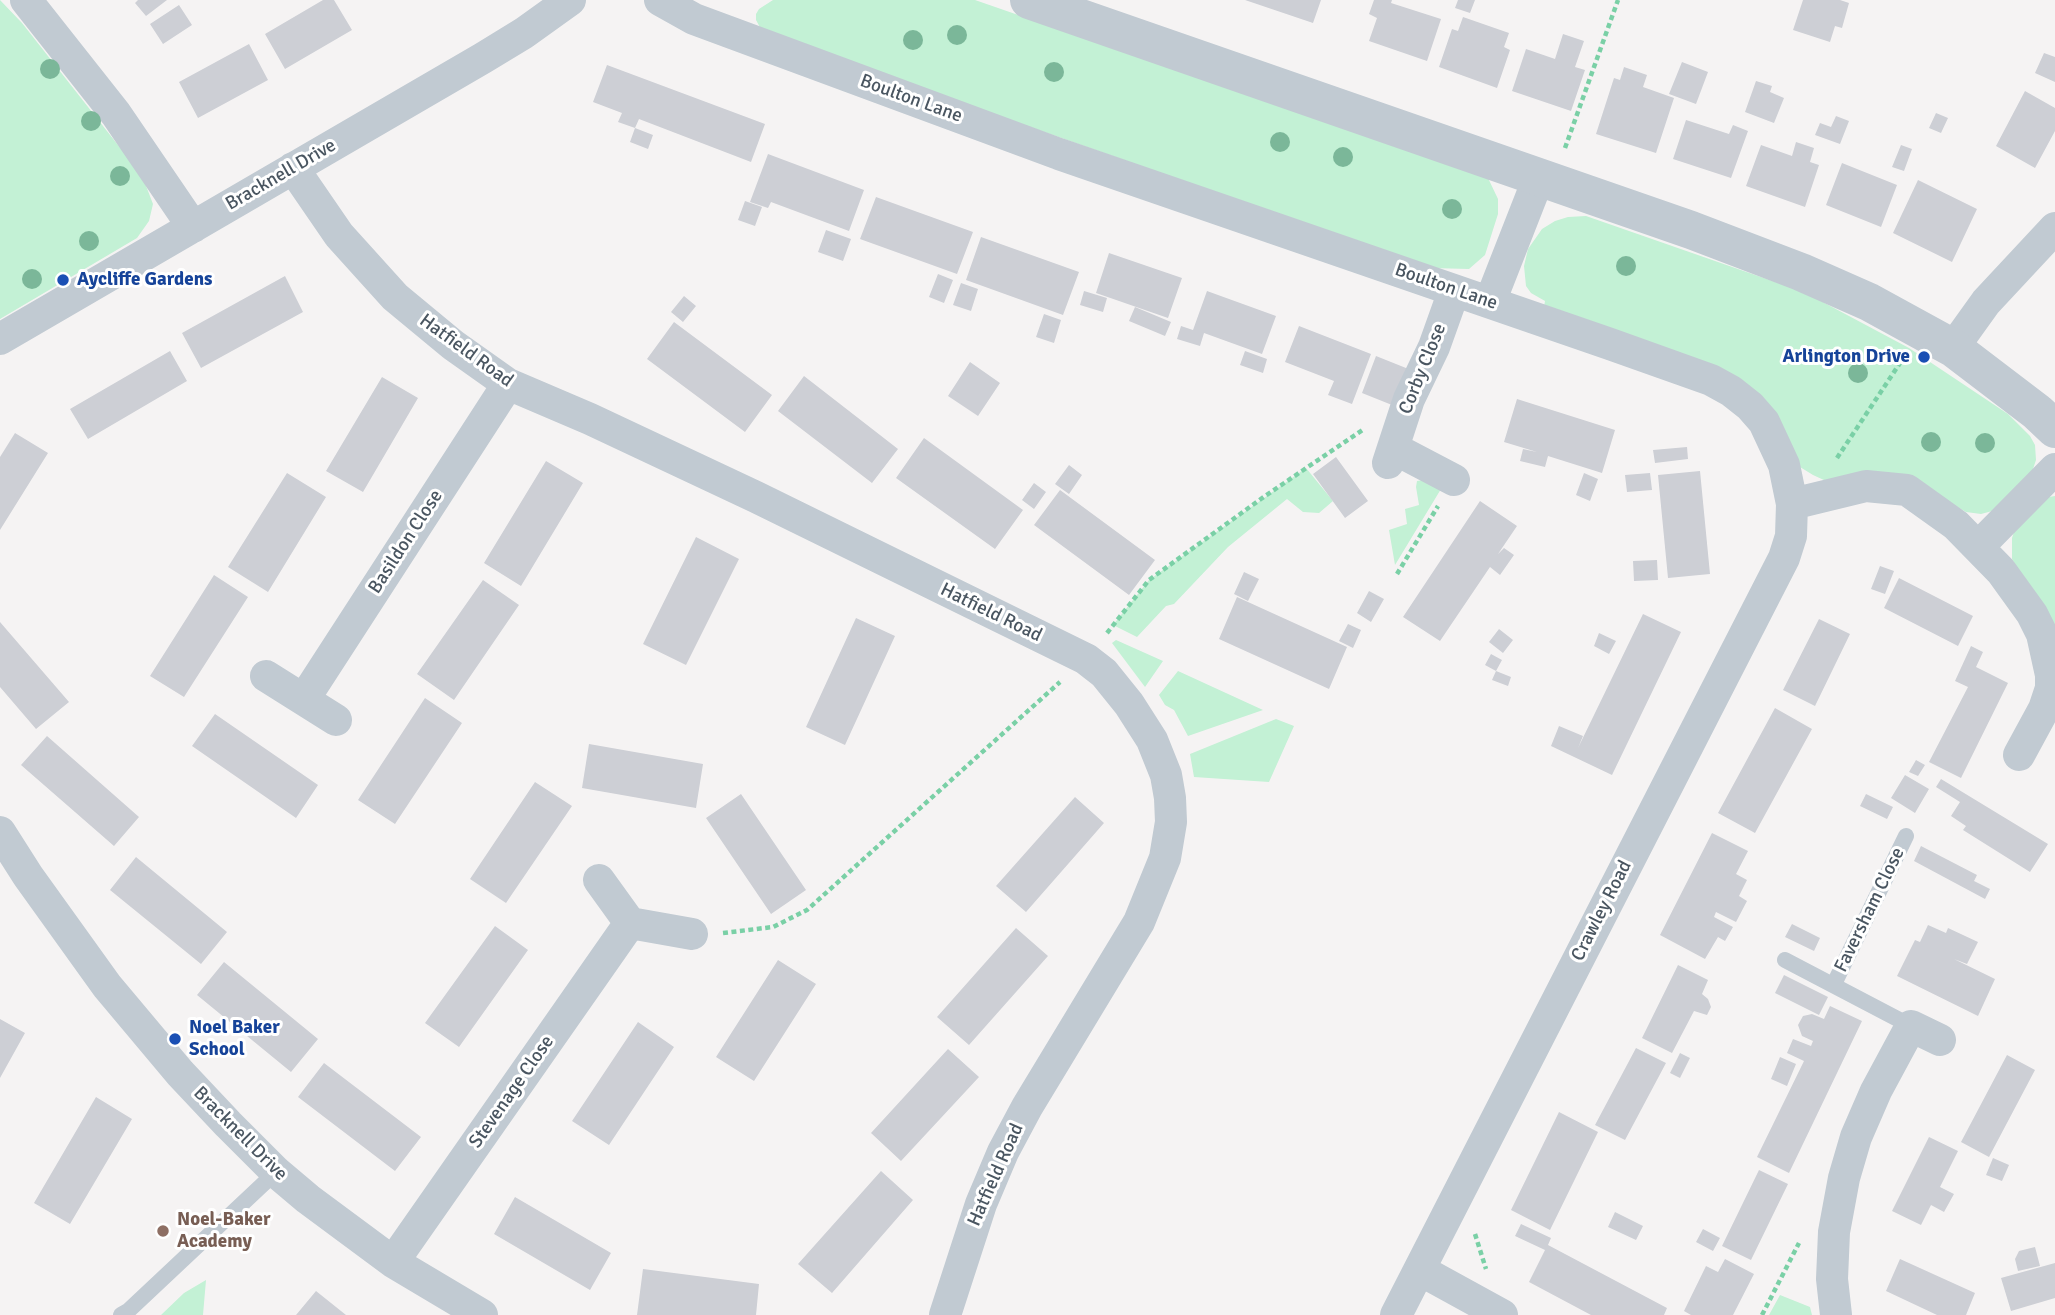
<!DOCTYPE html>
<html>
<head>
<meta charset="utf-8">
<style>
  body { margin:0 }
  canvas { display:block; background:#f5f3f3 }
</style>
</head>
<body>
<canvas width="2055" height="1315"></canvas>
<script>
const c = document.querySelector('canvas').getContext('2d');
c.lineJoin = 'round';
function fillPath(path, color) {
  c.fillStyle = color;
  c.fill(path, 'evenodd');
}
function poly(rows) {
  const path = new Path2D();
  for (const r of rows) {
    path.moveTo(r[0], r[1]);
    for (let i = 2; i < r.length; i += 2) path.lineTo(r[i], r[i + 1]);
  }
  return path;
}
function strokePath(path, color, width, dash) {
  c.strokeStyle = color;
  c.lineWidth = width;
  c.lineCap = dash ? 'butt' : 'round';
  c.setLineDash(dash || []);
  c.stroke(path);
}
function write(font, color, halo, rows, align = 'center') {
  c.font = font + ' Signika,sans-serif';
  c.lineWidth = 6;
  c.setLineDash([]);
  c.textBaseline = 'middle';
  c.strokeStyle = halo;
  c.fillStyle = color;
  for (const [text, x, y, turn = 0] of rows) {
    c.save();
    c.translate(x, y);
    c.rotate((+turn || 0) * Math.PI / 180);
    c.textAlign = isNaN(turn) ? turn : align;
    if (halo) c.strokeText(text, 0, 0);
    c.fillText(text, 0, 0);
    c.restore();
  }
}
fillPath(poly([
  [0,0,22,23,125,154,143,178,153,204,149,221,137,238,0,319],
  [773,0,975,0,1488,178,1498,199,1498,214,1485,255,1469,269,1431,268,763,33,756,20,756,14,759,9],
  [1586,216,1804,292,1909,348,2008,414,2030,436,2035,445,2036,460,2032,472,1996,510,1981,514,1966,512,1902,475,1883,472,1826,481,1813,475,1800,467,1785,434,1544,307,1545,301,1531,293,1526,286,1524,266,1528,249,1542,229,1555,221,1568,217],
  [1306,468,1333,501,1319,513,1303,512,1287,499,1228,547,1174,604,1166,606,1137,637,1113,625,1149,580],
  [1423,480,1441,489,1395,565,1389,530,1407,524,1405,509,1419,505,1416,487,1417,481],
  [2055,496,2055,631,2012,559,2012,538,2018,520,2049,497],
  [1116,640,1163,661,1145,687,1112,643],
  [1178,671,1263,710,1188,736,1174,710,1165,705,1159,695],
  [1276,719,1294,726,1269,782,1194,777,1190,754],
  [206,1280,203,1315,161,1315,184,1293],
  [1780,1295,1810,1307,1812,1315,1769,1315]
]), '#c3f1d5');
fillPath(poly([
  [138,0,167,0,146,16,135,3],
  [323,0,334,0,352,30,285,69,265,34],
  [1245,0,1321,0,1313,23],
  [1374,0,1392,0,1391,3,1441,19,1427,61,1369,41,1377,18,1369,14],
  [1458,0,1475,0,1470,13,1455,8],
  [1803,0,1840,0,1849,3,1842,28,1835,26,1830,42,1793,30],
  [179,5,192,25,163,44,150,24],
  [1463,17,1509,33,1504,47,1510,50,1497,88,1439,67,1452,29,1458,31],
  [1563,34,1584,41,1575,67,1585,70,1571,111,1512,91,1526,49,1555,59],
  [249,44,268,80,198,118,179,82],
  [2044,53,2055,57,2055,82,2035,73],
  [1682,62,1708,72,1696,104,1669,94],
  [607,65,765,124,751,162,639,119,635,128,653,135,648,149,630,142,635,128,618,122,622,113,593,102],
  [1624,67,1647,75,1643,87,1674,98,1656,153,1596,134,1614,78,1620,80],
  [1756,81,1772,86,1770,92,1784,98,1774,123,1745,112],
  [2025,91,2055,108,2055,131,2035,168,1996,146],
  [1936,113,1948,118,1941,133,1929,128],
  [1836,116,1849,121,1840,144,1815,135,1820,123,1831,127],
  [1686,120,1729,134,1733,125,1748,131,1731,178,1673,159],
  [1796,142,1814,148,1810,162,1819,165,1805,207,1746,186,1761,145,1792,156],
  [1901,145,1912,149,1904,171,1892,167],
  [768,154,864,190,849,231,771,202,768,208,750,202],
  [1842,163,1897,185,1881,227,1826,205],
  [1918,180,1977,209,1952,262,1893,233],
  [876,197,973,232,957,274,860,239],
  [745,201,762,207,755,226,738,220],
  [826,230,851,239,843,261,818,252],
  [981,237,1079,272,1063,315,966,280],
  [1109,253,1182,278,1168,318,1096,293],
  [938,274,953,280,944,303,929,297],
  [285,276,303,312,201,368,182,333],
  [961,283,978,289,971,311,953,305],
  [1084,291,1107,298,1103,312,1080,305],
  [1207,291,1276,316,1262,354,1204,333,1200,346,1177,339,1181,326,1193,330],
  [684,296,696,306,683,322,671,312],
  [1135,307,1171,322,1165,336,1129,321],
  [1044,314,1061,320,1054,343,1036,337],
  [674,322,772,395,745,432,647,359],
  [1299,326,1371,354,1352,404,1328,395,1334,381,1285,362],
  [170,351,187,381,88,439,70,409],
  [1245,351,1267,359,1263,373,1240,365],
  [1376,356,1411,370,1397,407,1362,393],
  [970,362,1000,383,978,416,948,396],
  [804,376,898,449,872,483,778,411],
  [382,377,418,398,363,492,326,471],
  [1517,399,1615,430,1602,473,1548,456,1545,467,1520,461,1523,449,1537,452,1504,442],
  [15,433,48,453,0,530,0,457],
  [924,438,1023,510,995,549,896,478],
  [1687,447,1688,459,1655,463,1653,450],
  [1336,457,1368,501,1345,518,1313,474],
  [546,461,583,483,521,586,484,563],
  [1069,465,1082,475,1069,494,1055,484],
  [1700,471,1710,574,1668,578,1658,475],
  [287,473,326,497,268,592,228,567],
  [1584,473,1598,479,1590,501,1576,495],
  [1650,473,1652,490,1627,492,1625,475],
  [1034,483,1046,492,1034,509,1022,500],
  [1060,490,1155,560,1129,595,1034,525],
  [1480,501,1517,526,1498,554,1504,548,1514,555,1500,575,1490,567,1440,641,1403,617],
  [696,537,739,559,686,665,643,644],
  [1657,560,1658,580,1634,581,1633,561],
  [1880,566,1894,571,1885,594,1871,589],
  [1244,572,1259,579,1248,601,1234,594],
  [214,575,248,597,184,697,150,676],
  [1899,578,1973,616,1958,646,1884,608],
  [483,580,519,605,454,700,417,674],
  [1369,591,1384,599,1371,622,1357,613],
  [1237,597,1347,647,1329,689,1219,639],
  [1643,614,1681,632,1612,775,1551,746,1559,726,1583,736,1578,748],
  [856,618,895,636,845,745,806,727],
  [1819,619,1850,634,1815,706,1783,690],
  [0,622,69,702,36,729,0,687],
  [1348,624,1361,630,1353,648,1339,641],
  [1499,629,1513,640,1503,653,1489,642],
  [1599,633,1616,641,1609,654,1594,646],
  [1971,646,1983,652,1976,667,2008,683,1961,778,1929,762,1968,687,1955,681],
  [1491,654,1502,660,1496,671,1511,677,1508,686,1492,680,1496,671,1485,665],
  [425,698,462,723,395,824,358,800],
  [1775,708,1812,729,1755,833,1718,813],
  [215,714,318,785,296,818,192,746],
  [47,736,139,817,114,846,21,765],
  [589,744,703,764,696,808,582,788],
  [1916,760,1925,765,1918,776,1909,772],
  [1905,775,1929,789,1915,813,1891,798],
  [1941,779,2048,844,2030,872,1963,830,1966,826,1951,816,1960,802,1936,787],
  [535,782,572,806,506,903,470,879],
  [741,794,806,890,771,914,706,818],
  [1866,794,1893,807,1887,819,1860,806],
  [1075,797,1104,823,1026,912,996,886],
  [1712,833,1748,851,1736,874,1747,880,1739,896,1747,901,1736,922,1716,912,1714,917,1733,927,1725,941,1718,937,1705,959,1660,935],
  [1921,846,1977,875,1974,881,1990,889,1985,899,1914,861],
  [136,857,227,932,201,964,110,890],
  [1792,924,1820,938,1814,951,1785,937],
  [1928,925,1946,933,1948,928,1978,942,1967,964,1954,959,1995,979,1978,1016,1897,976,1915,940,1920,942],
  [495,926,528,950,459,1047,425,1023],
  [1016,928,1048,956,969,1045,937,1017],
  [778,960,816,984,754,1081,716,1057],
  [224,962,318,1039,291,1072,197,995],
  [1678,965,1708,980,1702,994,1708,999,1711,1007,1707,1015,1694,1011,1672,1053,1642,1038],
  [1784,975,1828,997,1819,1015,1775,993],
  [1830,1006,1862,1021,1789,1173,1757,1157,1804,1061,1787,1053,1793,1039,1811,1046,1813,1041,1802,1036,1798,1025,1803,1016,1812,1014,1824,1019],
  [0,1019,25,1033,0,1078],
  [638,1022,674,1047,609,1145,572,1121],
  [1636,1048,1666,1063,1625,1140,1595,1125],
  [948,1049,979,1077,901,1161,871,1133],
  [1680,1053,1690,1058,1680,1078,1670,1073],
  [2007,1055,2035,1070,1989,1157,1961,1142],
  [1780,1057,1796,1064,1787,1086,1771,1079],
  [324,1063,421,1137,395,1171,298,1097],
  [96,1097,132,1119,70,1224,34,1203],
  [1559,1112,1598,1132,1550,1230,1511,1210],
  [1929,1137,1958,1151,1940,1187,1954,1194,1944,1212,1931,1205,1921,1225,1892,1211],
  [1993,1158,2009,1165,2002,1181,1986,1175],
  [1759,1170,1788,1184,1751,1260,1722,1246],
  [881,1171,913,1200,832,1293,798,1264],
  [515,1197,611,1253,590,1290,494,1234],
  [1615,1212,1643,1226,1636,1240,1608,1227],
  [1521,1224,1551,1238,1548,1245,1667,1308,1664,1315,1591,1315,1529,1282,1545,1250,1515,1236],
  [1703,1229,1720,1238,1713,1251,1696,1242],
  [2035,1247,2040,1266,2018,1271,2015,1259,2019,1251],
  [1725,1259,1754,1274,1733,1315,1691,1315,1684,1311,1706,1266,1718,1272],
  [1900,1259,1975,1293,1966,1315,1937,1315,1886,1291],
  [2055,1263,2055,1298,2011,1311,2001,1278],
  [643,1269,759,1284,756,1315,637,1315],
  [316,1291,346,1315,296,1315]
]), '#cdcfd5');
strokePath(poly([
  [1565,148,1618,0],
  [1837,458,1902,360],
  [1397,574,1438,506],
  [1107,633,1149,580,1265,496,1364,429],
  [723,933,773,927,807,910,1060,682],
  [1475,1234,1486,1269],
  [1762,1315,1799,1243]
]), '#7ad0a6', 4.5, [5, 3.5]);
strokePath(poly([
  [1785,960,1911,1026],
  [1834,984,1906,836],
  [121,1315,128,1311,276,1172]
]), '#c1cad2', 16);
strokePath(poly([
  [26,0,116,114,193,227],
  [660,0,694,19,1059,154,1610,344,1711,380,1731,391,1750,406,1764,422,1784,465,1792,504,1866,486,1907,490,1956,525,2001,571,2032,614,2042,634,2051,675,2051,688,2044,709,2019,755],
  [293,168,339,235,395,297,453,345,508,384,590,419,756,497,1086,659,1104,673,1129,704,1152,740,1166,775,1170,798,1171,822,1165,858,1139,922,1027,1107,1003,1152,981,1204,945,1315],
  [1490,302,1539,177],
  [0,339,483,58,524,33,570,0],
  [1953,348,1986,302,2055,228],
  [1393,448,1454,480],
  [1388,463,1409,399,1434,347,1454,291],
  [1979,546,2055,469],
  [266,676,336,720],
  [304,699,508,384],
  [0,832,28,876,107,986,180,1073,228,1124,276,1172,308,1199,393,1262,482,1315],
  [599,880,630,923,692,934],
  [393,1262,630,923],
  [1420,1270,1502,1315],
  [1396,1315,1784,558,1791,536,1792,504],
  [1836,1315,1832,1279,1834,1232,1844,1178,1856,1137,1876,1091,1911,1026,1940,1040]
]), '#c1cad2', 32);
strokePath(poly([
  [1029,0,1691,230,1801,272,1869,302,1953,348,2037,412,2055,429]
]), '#c1cad2', 38);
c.fillStyle = '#7bb799';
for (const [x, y] of [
  [957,35],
  [913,40],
  [50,69],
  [1054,72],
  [91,121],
  [1280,142],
  [1343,157],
  [120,176],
  [1452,209],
  [89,241],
  [1626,266],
  [32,279],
  [1858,373],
  [1931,442],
  [1985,443]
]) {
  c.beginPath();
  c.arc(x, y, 10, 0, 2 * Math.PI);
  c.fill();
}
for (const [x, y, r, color] of [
  [63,280,7,"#1a4fb4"],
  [1924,357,7,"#1a4fb4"],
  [175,1039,7,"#1a4fb4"],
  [163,1231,7,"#8d6e63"]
]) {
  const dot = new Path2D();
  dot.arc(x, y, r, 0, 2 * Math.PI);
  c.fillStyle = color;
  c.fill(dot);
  strokePath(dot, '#fff', 2.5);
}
write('19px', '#4a5661', '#fff', [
  ["Boulton Lane",911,99,20],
  ["Bracknell Drive",281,175,-30],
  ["Boulton Lane",1446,287,19],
  ["Hatfield Road",466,351,36],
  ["Corby Close",1423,369,-68],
  ["Basildon Close",406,542,-57],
  ["Hatfield Road",991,613,26],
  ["Faversham Close",1870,910,-64],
  ["Crawley Road",1602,911,-63],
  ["Stevenage Close",512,1092,-55],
  ["Bracknell Drive",240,1134,45],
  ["Hatfield Road",996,1175,-66]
]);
write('bold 19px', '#164399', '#fff', [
  ["Aycliffe Gardens",77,280],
  ["Arlington Drive",1910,357,"right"],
  ["Noel Baker",189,1028],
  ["School",189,1050]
], 'left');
write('bold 19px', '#785e54', '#fff', [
  ["Noel-Baker",177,1220],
  ["Academy",177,1242]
], 'left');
</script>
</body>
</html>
